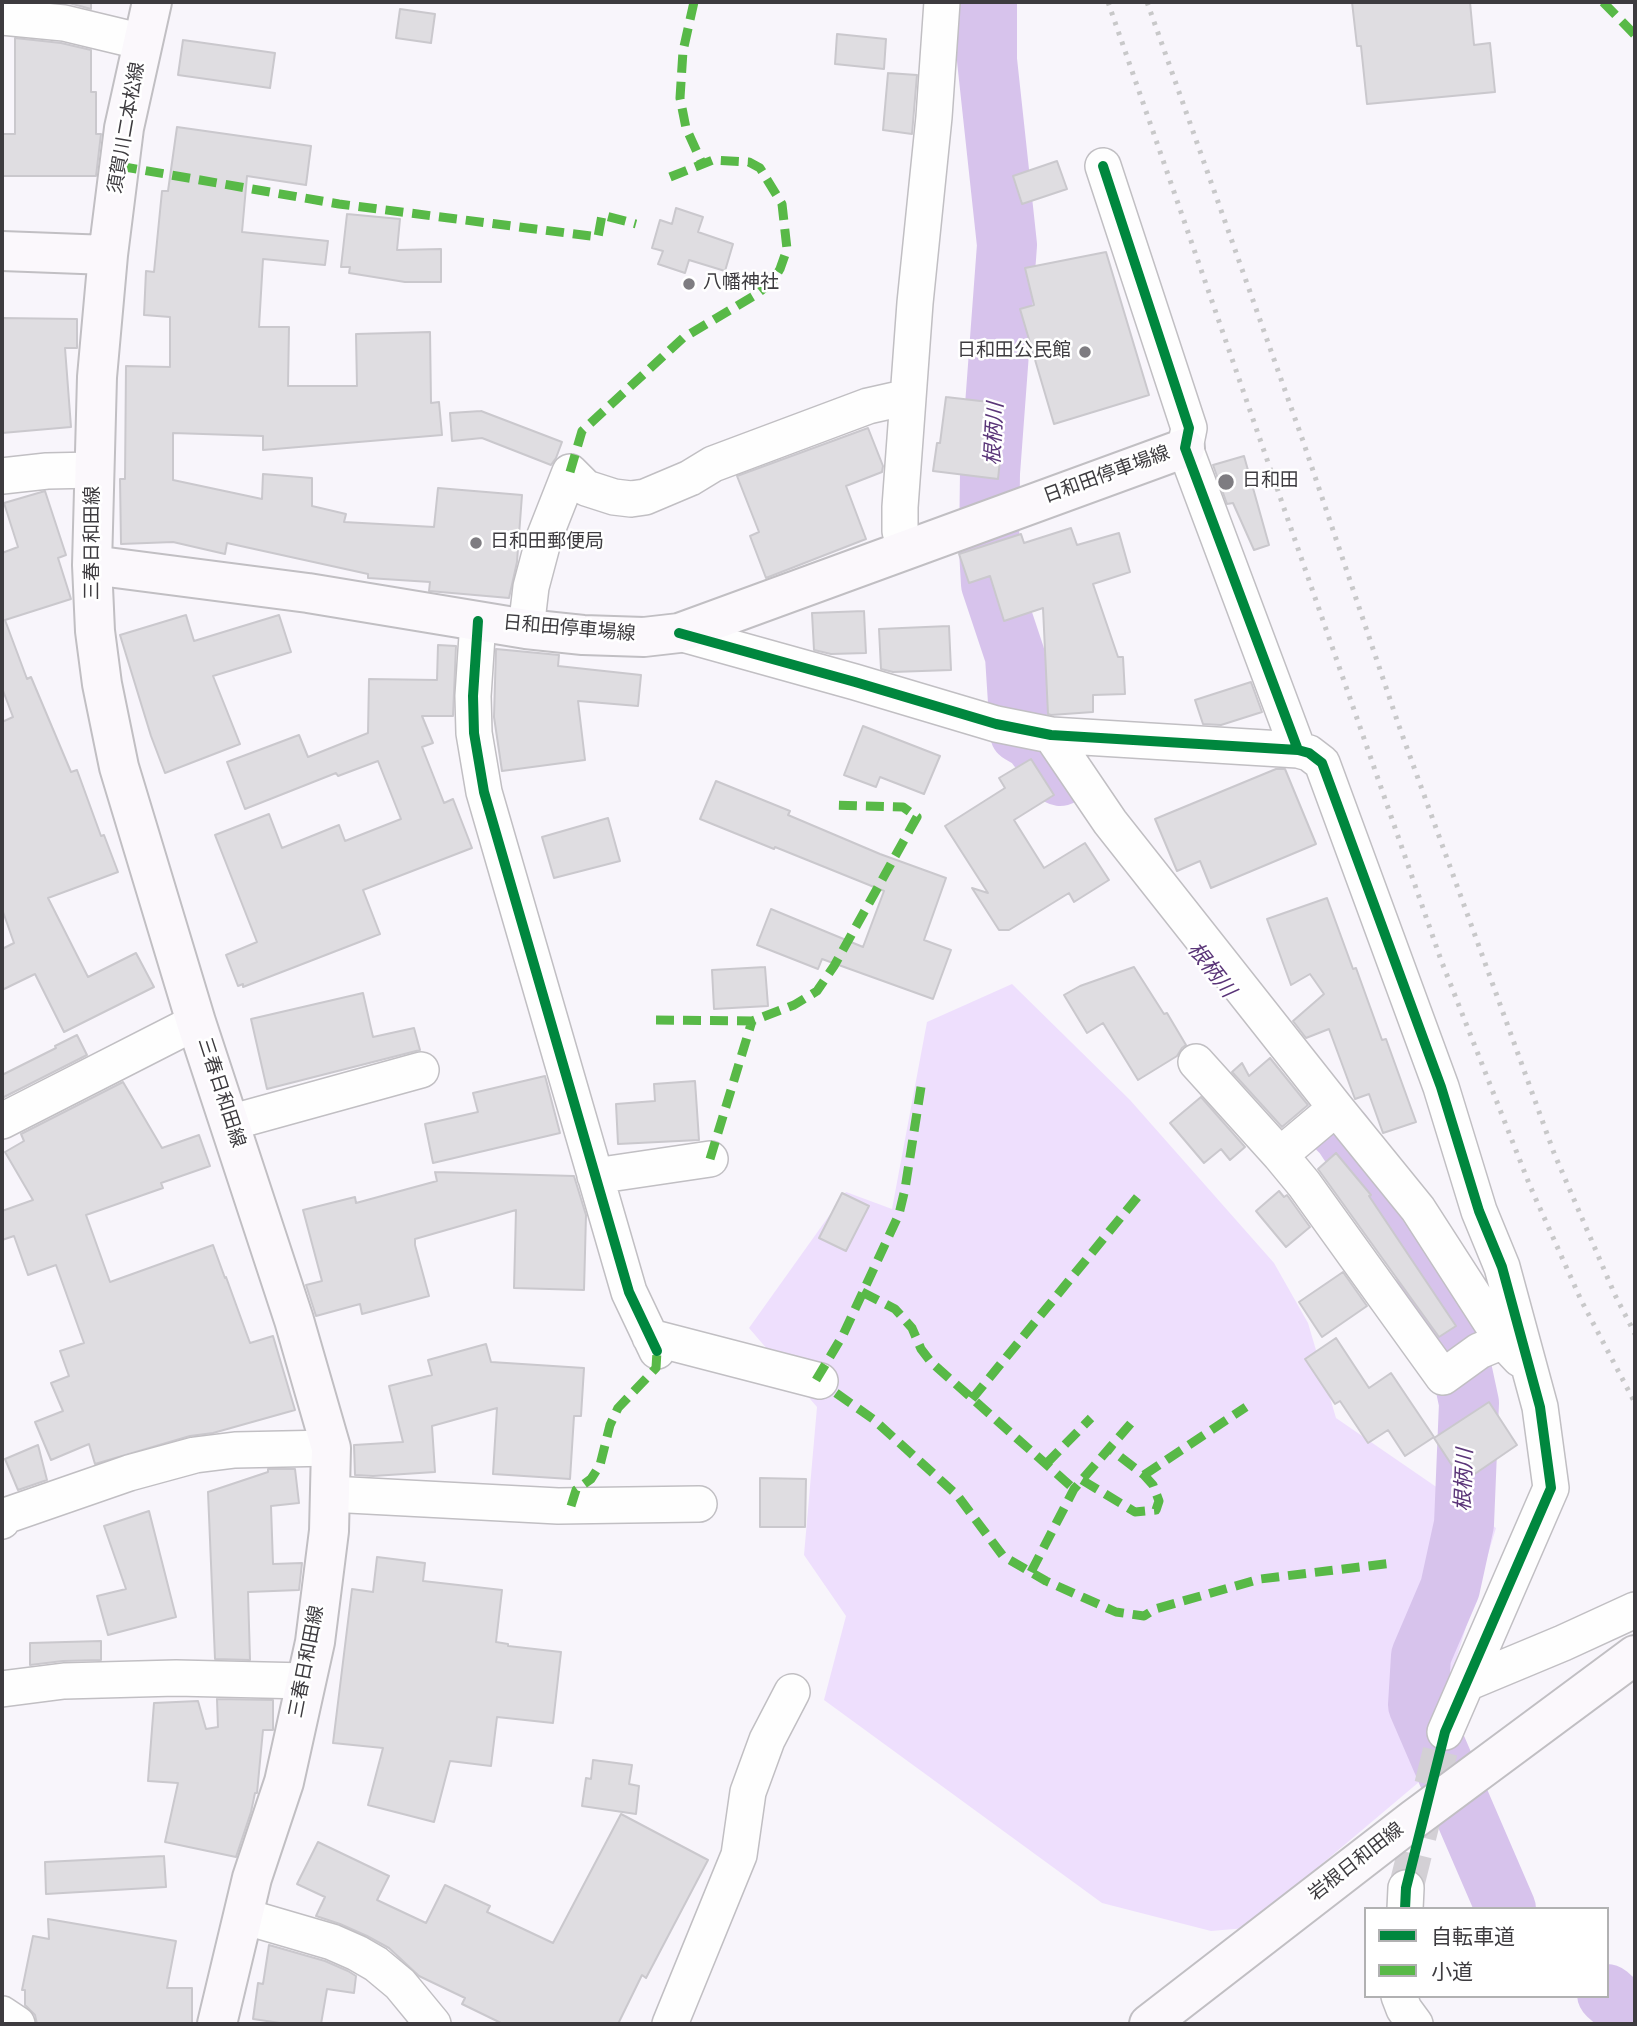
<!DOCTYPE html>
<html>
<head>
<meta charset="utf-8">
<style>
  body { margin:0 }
  #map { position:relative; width:1637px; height:2026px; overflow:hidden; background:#f8f5fb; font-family:"Source Sans 3","Noto Sans JP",sans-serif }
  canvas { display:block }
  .frame { position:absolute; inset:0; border:4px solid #3d3b3f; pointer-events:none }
  .legend { position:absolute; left:1364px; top:1907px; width:245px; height:91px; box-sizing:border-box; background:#fff; border:2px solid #b1b1b2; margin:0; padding:9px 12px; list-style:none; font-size:21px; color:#3d3b3f }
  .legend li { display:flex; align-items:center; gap:14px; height:35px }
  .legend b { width:35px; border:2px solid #b1b1b2 }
</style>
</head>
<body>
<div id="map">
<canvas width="1637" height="2026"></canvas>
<div class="frame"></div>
<ul class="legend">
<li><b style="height:9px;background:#00873e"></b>自転車道</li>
<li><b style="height:9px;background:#58b947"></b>小道</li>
</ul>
</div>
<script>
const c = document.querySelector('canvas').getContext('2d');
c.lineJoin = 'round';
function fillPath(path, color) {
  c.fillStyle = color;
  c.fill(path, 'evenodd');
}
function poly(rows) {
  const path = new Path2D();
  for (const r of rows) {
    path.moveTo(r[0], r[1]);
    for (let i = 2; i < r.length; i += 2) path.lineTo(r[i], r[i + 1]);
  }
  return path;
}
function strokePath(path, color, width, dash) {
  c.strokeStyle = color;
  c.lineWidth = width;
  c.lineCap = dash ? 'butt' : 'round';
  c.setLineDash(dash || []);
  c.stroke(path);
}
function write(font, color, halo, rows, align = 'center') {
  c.font = font + ' "Source Sans 3","Noto Sans JP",sans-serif';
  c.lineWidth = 5;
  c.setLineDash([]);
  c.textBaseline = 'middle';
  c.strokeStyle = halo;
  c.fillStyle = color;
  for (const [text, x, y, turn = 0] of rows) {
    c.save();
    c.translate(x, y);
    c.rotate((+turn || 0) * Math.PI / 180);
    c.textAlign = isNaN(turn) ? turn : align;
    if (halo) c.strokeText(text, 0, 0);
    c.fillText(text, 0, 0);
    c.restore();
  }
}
fillPath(poly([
  [1012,984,1130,1100,1274,1263,1308,1323,1336,1418,1496,1528,1419,1782,1246,1928,1211,1931,1102,1903,824,1700,846,1616,804,1555,817,1407,749,1328,846,1192,892,1209,927,1022]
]), '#eedffd');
strokePath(poly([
  [987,2,987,60,1007,245,990,473,989,550,991,584,1015,656,1020,733,1032,740,1060,776],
  [1333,1124,1343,1134,1411,1237,1457,1347,1469,1403,1464,1524,1450,1588,1421,1656,1418,1705,1506,1909],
  [1607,1994,1635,2019]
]), '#d7c3ec', 60);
const building = poly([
  [53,2,91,2,91,9,69,3,53,2],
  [1352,2,1470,2,1474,45,1490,43,1495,92,1367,104,1361,46,1357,46,1352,2],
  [400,9,435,14,431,43,396,38,400,9],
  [837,34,886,39,884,69,835,64,837,34],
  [15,38,61,43,91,50,91,92,96,92,96,134,101,134,96,176,2,176,2,134,15,134,15,38],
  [183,40,275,53,270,88,178,75,183,40],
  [888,73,917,75,912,134,883,130,888,73],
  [177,127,311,146,306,185,247,176,242,232,328,241,325,265,263,259,259,327,289,327,288,386,357,386,356,334,430,332,431,403,439,402,442,435,263,450,263,436,173,433,173,480,262,499,263,474,312,478,312,506,346,514,344,522,434,527,438,488,522,495,517,562,509,598,429,591,430,582,368,578,368,574,227,543,225,554,173,542,121,544,120,479,125,479,126,366,170,367,170,317,144,315,146,271,154,272,162,191,168,191,177,127],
  [1057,161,1067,189,1022,204,1013,176,1057,161],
  [676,208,703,217,698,232,733,244,725,271,689,260,685,273,658,264,663,251,652,248,660,220,672,224,676,208],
  [347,214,400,219,397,250,441,249,441,282,405,282,349,273,350,267,341,267,347,214],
  [1106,252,1149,395,1054,424,1020,309,1034,305,1025,268,1106,252],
  [2,318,77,319,77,348,65,348,71,427,2,433,2,318],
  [946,397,989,402,984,449,1001,451,998,479,933,471,937,443,940,443,946,397],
  [481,411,562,442,556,458,551,465,482,438,452,441,450,413,481,411],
  [868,428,883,466,882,472,846,486,866,539,766,578,750,536,759,532,737,476,868,428],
  [1244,456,1269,545,1254,550,1233,503,1227,504,1213,465,1244,456],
  [45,491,66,555,58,558,71,599,5,620,27,679,31,677,71,772,77,770,101,836,104,835,118,872,48,898,88,977,136,953,154,987,64,1032,35,974,2,990,2,949,14,943,2,909,2,722,13,717,2,688,2,553,18,547,4,503,45,491],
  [1071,528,1077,545,1119,533,1130,572,1093,584,1118,657,1123,657,1125,694,1093,695,1093,712,1051,715,1048,714,1043,608,1004,621,990,576,969,583,959,554,1021,534,1024,543,1071,528],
  [864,611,866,653,831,654,814,650,812,613,864,611],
  [186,615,194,641,279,615,291,652,213,676,240,744,165,773,151,736,120,635,186,615],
  [949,626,951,670,893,672,881,669,879,629,949,626],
  [438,645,456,646,453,716,422,716,433,743,422,747,444,803,453,799,472,848,363,890,380,934,243,987,243,984,238,986,226,955,257,942,215,835,269,814,282,848,339,825,345,841,401,819,378,761,338,776,336,773,245,809,227,762,299,735,308,757,368,733,369,679,437,680,438,645],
  [496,649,559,655,558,666,641,675,638,706,578,701,585,760,502,771,494,717,496,649],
  [1251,682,1262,712,1221,725,1203,724,1195,700,1251,682],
  [863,726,940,756,924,794,880,777,876,787,844,775,863,726],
  [1031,759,1054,795,1014,820,1044,868,1085,843,1109,880,1074,902,1069,893,1009,930,999,930,972,888,988,893,945,826,1005,788,999,778,1031,759],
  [1276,769,1285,769,1316,844,1211,888,1200,861,1177,871,1155,819,1276,769],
  [716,781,790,811,788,815,880,854,946,878,924,940,951,950,933,999,822,959,818,969,757,945,771,909,863,947,884,891,775,847,774,849,700,819,716,781],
  [608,818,620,861,554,878,542,837,608,818],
  [1327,898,1353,969,1356,968,1382,1040,1386,1039,1416,1122,1383,1133,1369,1094,1355,1099,1329,1029,1306,1038,1293,1021,1324,994,1310,974,1291,985,1267,919,1327,898],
  [765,967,768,1006,714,1009,712,970,765,967],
  [1134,967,1164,1014,1167,1013,1186,1045,1182,1048,1177,1056,1138,1080,1103,1023,1087,1033,1064,995,1080,986,1134,967],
  [363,993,373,1037,414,1028,420,1050,267,1089,251,1019,363,993],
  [77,1035,87,1055,2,1098,2,1075,56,1048,55,1046,77,1035],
  [1270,1058,1308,1105,1282,1127,1232,1072,1242,1063,1249,1076,1270,1058],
  [545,1076,560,1133,433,1163,425,1124,478,1112,473,1093,545,1076],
  [695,1081,699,1140,618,1144,616,1104,655,1101,654,1084,695,1081],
  [123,1082,162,1148,199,1135,210,1166,161,1183,163,1188,86,1215,110,1282,213,1245,225,1278,226,1277,250,1343,273,1336,295,1410,213,1433,190,1436,95,1464,89,1444,51,1460,35,1422,63,1411,51,1383,69,1376,60,1351,84,1343,56,1265,28,1275,14,1236,2,1240,2,1211,33,1200,5,1152,24,1141,21,1134,123,1082],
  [1201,1097,1245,1147,1230,1160,1221,1149,1204,1163,1170,1123,1201,1097],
  [1336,1153,1371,1195,1369,1196,1456,1326,1439,1337,1318,1169,1336,1153],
  [435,1172,574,1176,586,1215,584,1290,514,1288,516,1210,415,1239,415,1245,429,1296,362,1314,360,1304,316,1316,306,1285,322,1281,303,1210,355,1197,356,1203,437,1181,435,1172],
  [1279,1191,1284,1197,1287,1195,1310,1227,1286,1247,1256,1211,1279,1191],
  [842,1193,869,1206,846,1251,819,1238,842,1193],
  [1343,1272,1367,1306,1322,1337,1299,1302,1343,1272],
  [1336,1338,1369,1388,1391,1373,1434,1437,1405,1456,1388,1430,1368,1443,1340,1401,1335,1404,1305,1359,1336,1338],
  [486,1344,491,1362,584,1368,581,1416,574,1416,570,1479,493,1474,497,1408,432,1426,435,1472,373,1476,355,1475,354,1445,403,1442,389,1386,432,1375,428,1360,486,1344],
  [1489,1402,1517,1445,1463,1482,1434,1438,1489,1402],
  [38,1445,47,1480,18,1490,5,1459,38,1445],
  [268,1469,295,1469,299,1503,271,1506,273,1564,302,1563,299,1590,248,1592,250,1660,215,1659,208,1492,268,1472,268,1469],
  [760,1478,806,1479,805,1527,760,1527,760,1478],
  [149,1511,176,1617,108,1635,97,1596,126,1589,104,1526,149,1511],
  [377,1557,425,1563,423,1581,502,1590,496,1642,508,1644,508,1646,561,1652,553,1723,497,1717,491,1766,450,1761,434,1822,368,1805,383,1748,333,1743,352,1589,373,1592,377,1557],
  [101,1641,101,1660,63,1661,30,1665,30,1643,101,1641],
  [217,1699,273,1700,273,1730,263,1730,257,1793,255,1793,251,1812,236,1857,165,1842,178,1783,148,1781,154,1703,198,1701,206,1729,218,1727,217,1699],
  [593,1760,632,1765,629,1784,639,1786,636,1814,582,1806,586,1778,591,1779,593,1760],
  [621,1814,708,1860,646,1978,642,1975,618,2024,503,2024,462,2004,465,1998,419,1976,389,1948,367,1936,340,1924,316,1916,325,1897,297,1884,318,1842,389,1876,377,1900,426,1923,445,1885,490,1906,487,1912,553,1943,621,1814],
  [164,1856,166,1887,46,1894,45,1862,164,1856],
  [48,1919,176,1941,167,1988,192,1988,192,2024,37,2024,35,2015,25,2005,25,1990,22,1990,33,1936,49,1939,48,1919],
  [269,1945,325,1961,348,1971,356,1976,354,1993,327,1989,321,2024,287,2024,253,2019,258,1983,263,1984,269,1945]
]);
fillPath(building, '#dfdde1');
strokePath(building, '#cac8cd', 2);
strokePath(poly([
  [1406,1888,1445,1732]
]), '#d3d0d5', 35, [35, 18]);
const street = poly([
  [2,17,64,23,143,42],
  [1103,166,1189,428,1185,448,1298,750],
  [2,476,47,471,95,470],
  [905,549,900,531,900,507,915,303,934,117,942,2],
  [478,621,473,696,474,733,484,792,629,1292,657,1351],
  [526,629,531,587,544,538,570,472,586,488,614,497,631,499,645,497,690,478,713,464,868,406,908,397],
  [679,633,855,682,996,724,1051,735,1298,750,1309,753,1322,763,1441,1087,1479,1211,1502,1267,1540,1407,1551,1488,1445,1732],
  [1051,735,1110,822,1336,1108,1418,1209,1503,1341,1520,1359],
  [1196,1062,1280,1155,1304,1184,1443,1377,1479,1351,1503,1341],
  [2,1121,196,1022],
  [229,1123,421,1070],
  [1280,1155,1336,1108],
  [595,1176,710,1159],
  [650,1337,820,1381],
  [330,1494,558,1506,699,1504],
  [2,1521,5,1516,129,1473,195,1455,235,1450,331,1448],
  [1467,1683,1563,1643,1635,1610],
  [2,1689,64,1681,176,1678,307,1681],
  [1405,1909,1406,1888],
  [243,1916,332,1942,357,1953,376,1964,400,1984,433,2024],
  [1399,1996,1404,2009,1415,2024],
  [2,2014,17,2024],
  [670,2024,739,1855,748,1792,767,1740,792,1692]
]);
const secondary = poly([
  [152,2,124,128,108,255,97,377,92,565,95,631,102,684,119,767,196,1022,294,1320,331,1448,329,1531,315,1642,284,1782,252,1878,217,2024],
  [2,251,108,255],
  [92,565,308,593,526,629,583,635,644,637,679,633,1185,448],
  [1149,2024,1414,1819,1635,1655]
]);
strokePath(street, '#c1bfc3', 38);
strokePath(secondary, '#c1bfc3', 42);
strokePath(street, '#fefefe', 35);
strokePath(secondary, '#fbf8fc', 38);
strokePath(poly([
  [1108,2,1441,960,1530,1186,1581,1300,1635,1403],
  [1147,2,1303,441,1399,726,1554,1153,1615,1295,1635,1334]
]), '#c8c8c9', 5, [3.5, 7]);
strokePath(poly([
  [694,2,683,51,680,98,686,128,702,163],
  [1603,2,1635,35],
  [119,166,339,204,598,237,602,215,636,224],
  [570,472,582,431,683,338,757,294,772,282,780,269,787,249,782,204,760,168,749,162,713,160,665,179],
  [656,1020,752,1021,794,1005,817,991,834,966,917,817,903,807,834,805],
  [710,1159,752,1021],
  [862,1292,895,1309,912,1328,921,1349,931,1362,1074,1489],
  [816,1380,843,1335,899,1214,905,1189,921,1087],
  [836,1393,873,1419,957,1495,1003,1556,1046,1581,1116,1612,1144,1616,1155,1609,1260,1579,1393,1563],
  [972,1399,1140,1194],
  [1046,1464,1091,1418],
  [1144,1475,1246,1407],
  [1082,1480,1135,1512,1156,1510,1159,1501,1153,1485,1144,1475,1109,1448],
  [571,1506,576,1490,591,1479,600,1465,610,1425,618,1408,656,1368,657,1351],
  [1031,1572,1074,1489,1132,1422]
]), '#58b947', 9, [18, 9]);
strokePath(poly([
  [1103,166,1189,428,1185,448,1298,750],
  [478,621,473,696,474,733,484,792,629,1292,657,1351],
  [679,633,855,682,996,724,1051,735,1298,750,1309,753,1322,763,1441,1087,1479,1211,1502,1267,1540,1407,1551,1488,1445,1732,1406,1888,1405,1909]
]), '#00873e', 10);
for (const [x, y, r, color] of [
  [689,284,7,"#7e7c81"],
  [1085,352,7,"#7e7c81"],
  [1226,482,9,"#7e7c81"],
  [476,543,7,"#7e7c81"]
]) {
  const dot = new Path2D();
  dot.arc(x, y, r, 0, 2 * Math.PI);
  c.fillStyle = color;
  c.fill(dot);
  strokePath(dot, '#fff', 2.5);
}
write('19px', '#3d3b3f', '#fff', [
  ["須賀川二本松線",128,128,-80],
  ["日和田停車場線",1107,476,-20],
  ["三春日和田線",94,543,-90],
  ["日和田停車場線",569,630,5],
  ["三春日和田線",220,1093,72],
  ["三春日和田線",308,1662,-79],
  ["岩根日和田線",1357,1863,-38]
]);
write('19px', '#3d3b3f', '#fff', [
  ["八幡神社",703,284],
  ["日和田公民館",1071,352,"right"],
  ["日和田",1242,482],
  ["日和田郵便局",490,543]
], 'left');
write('italic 21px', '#5a3578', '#fff', [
  ["根柄川",996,434,-87],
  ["根柄川",1210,971,52],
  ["根柄川",1466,1480,-88]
]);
</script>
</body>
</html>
